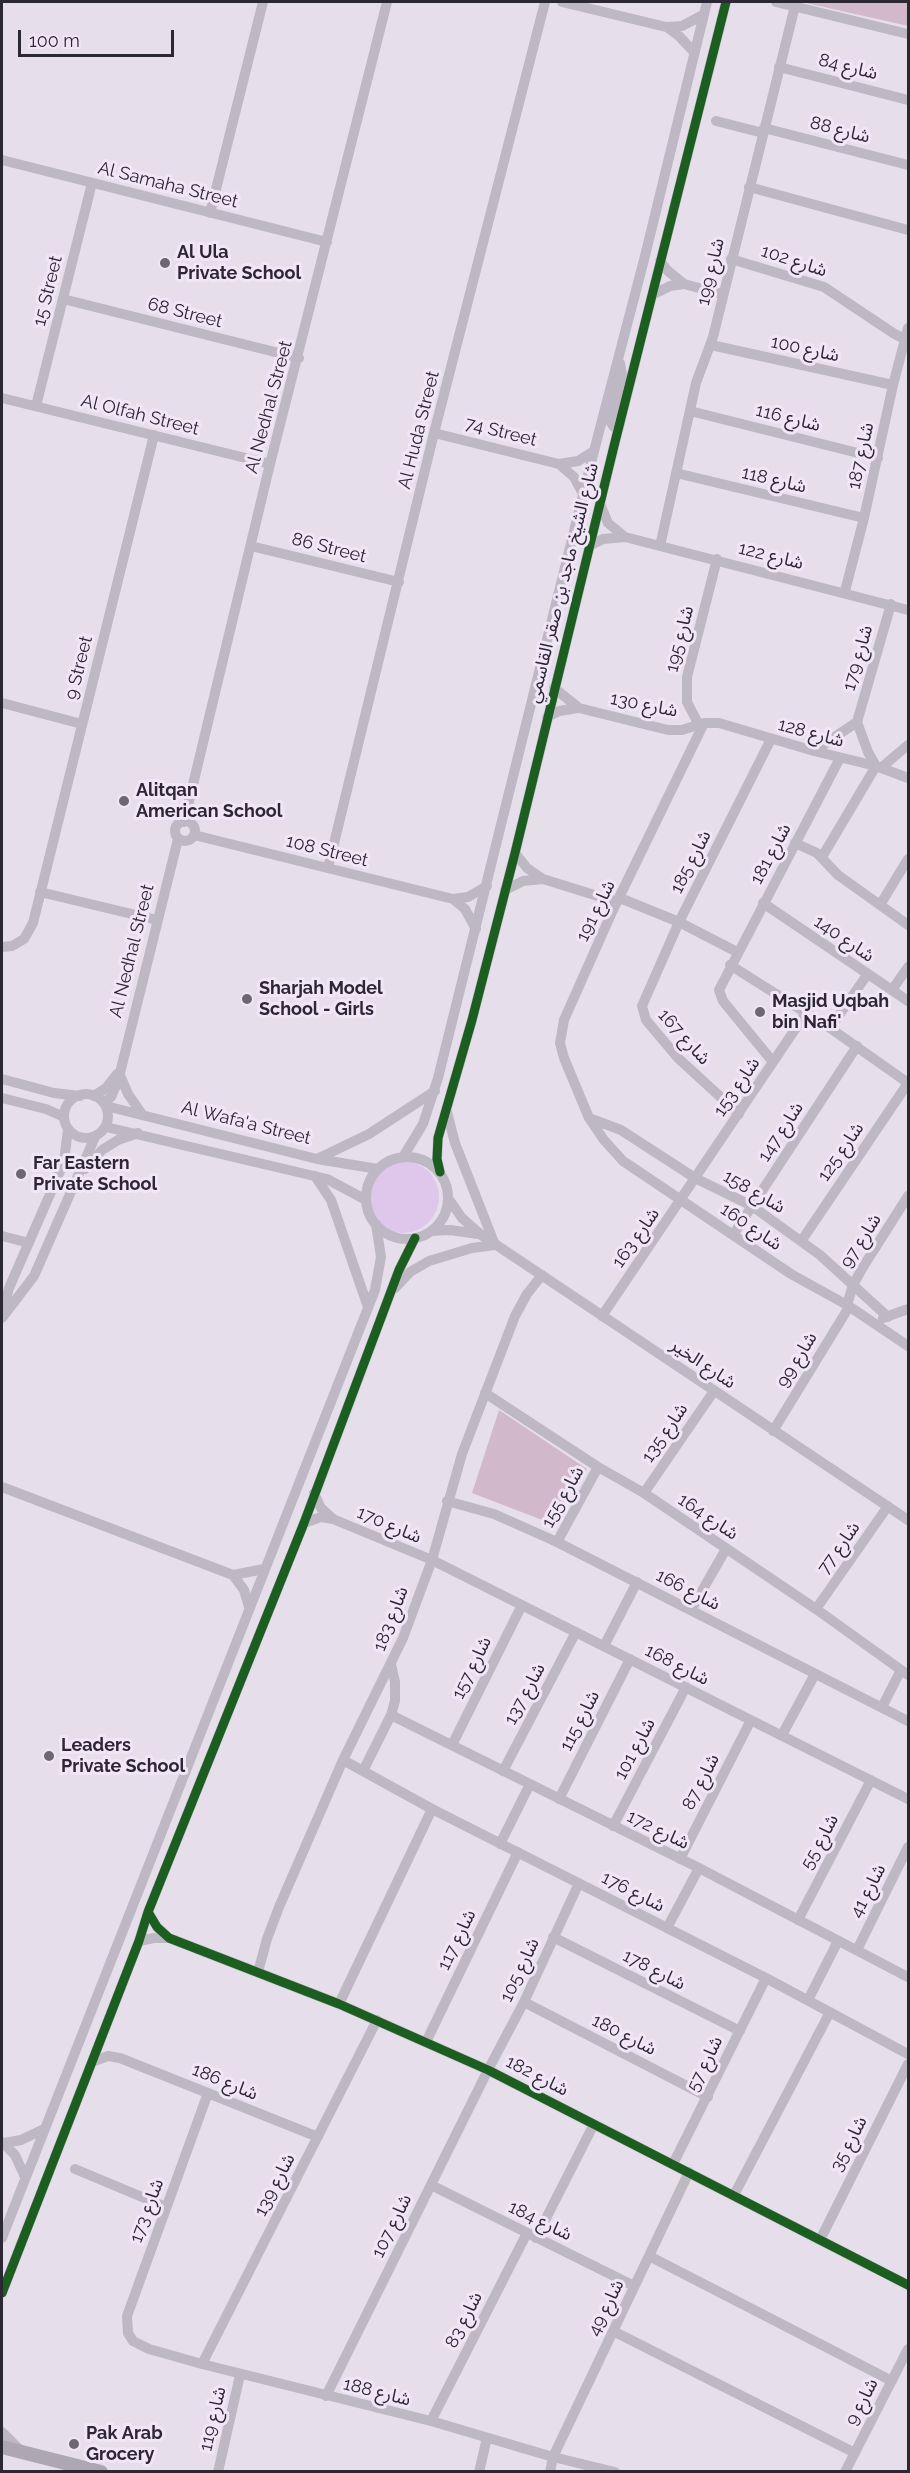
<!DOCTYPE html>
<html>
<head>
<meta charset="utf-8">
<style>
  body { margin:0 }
  #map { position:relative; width:910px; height:2473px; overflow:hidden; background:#e6dfeb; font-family:Raleway,sans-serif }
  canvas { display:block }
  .frame { position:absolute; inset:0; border:3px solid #2c2734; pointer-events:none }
  .scale { position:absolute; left:18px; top:30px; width:156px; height:27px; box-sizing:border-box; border:3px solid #2c2734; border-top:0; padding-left:8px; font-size:18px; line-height:21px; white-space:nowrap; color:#2c2734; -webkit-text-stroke:4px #f1e6f8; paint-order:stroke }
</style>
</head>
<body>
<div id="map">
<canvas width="910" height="2473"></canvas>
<div class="frame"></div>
<div class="scale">100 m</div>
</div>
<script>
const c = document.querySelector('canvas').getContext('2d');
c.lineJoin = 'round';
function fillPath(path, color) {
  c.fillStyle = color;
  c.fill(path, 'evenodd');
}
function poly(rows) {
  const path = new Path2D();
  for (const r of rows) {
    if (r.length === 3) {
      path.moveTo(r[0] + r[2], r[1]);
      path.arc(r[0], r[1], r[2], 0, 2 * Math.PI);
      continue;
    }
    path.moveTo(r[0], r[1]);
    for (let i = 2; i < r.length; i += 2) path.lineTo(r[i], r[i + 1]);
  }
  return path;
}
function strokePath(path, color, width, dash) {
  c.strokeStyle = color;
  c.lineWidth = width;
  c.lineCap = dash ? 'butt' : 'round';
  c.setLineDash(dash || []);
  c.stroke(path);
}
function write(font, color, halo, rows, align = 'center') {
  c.font = font + ' Raleway,"Noto Sans Arabic",sans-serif';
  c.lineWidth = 6;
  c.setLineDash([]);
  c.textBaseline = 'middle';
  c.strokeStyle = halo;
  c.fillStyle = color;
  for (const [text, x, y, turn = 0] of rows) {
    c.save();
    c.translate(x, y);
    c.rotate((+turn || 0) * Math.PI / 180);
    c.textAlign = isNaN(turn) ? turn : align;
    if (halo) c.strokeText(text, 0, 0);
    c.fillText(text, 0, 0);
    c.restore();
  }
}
fillPath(poly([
  [802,2,908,2,908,26],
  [499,1410,587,1469,550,1523,472,1493]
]), '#d1b9cb');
fillPath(poly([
  [403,1197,36]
]), '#dfc6eb');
strokePath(poly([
  [562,2,666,27,682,26,703,15],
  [776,2,908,34],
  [667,27,679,36,694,52],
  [779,67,908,100],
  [716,121,763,133],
  [764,128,908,165],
  [2,160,327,242],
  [749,187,908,230],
  [210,213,263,2],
  [731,259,824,287,893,333,908,341],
  [660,261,668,271,684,284,722,294],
  [652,295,670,286,684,284],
  [63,299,299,358],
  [711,345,893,385],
  [2,398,270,464],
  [36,406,92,183],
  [690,411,878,458],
  [619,426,614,427,610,421,622,375,620,363],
  [434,433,559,464,578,461,594,451],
  [559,464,574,477,583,494],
  [676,473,864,518],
  [600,504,608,523,625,537,908,610],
  [251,546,399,582],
  [589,546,603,539,625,537],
  [660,546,696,383,713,337,795,6],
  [845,591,864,518,893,385,908,328],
  [554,688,579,708,668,730,682,730,704,723,719,723,814,751,876,766,908,778],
  [2,703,82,724],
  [547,717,559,711,578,708],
  [857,722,891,604],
  [704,723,612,912,564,1020,560,1043,564,1058,589,1118,604,1140,623,1161,791,1274,847,1305,908,1346],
  [699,725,687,702,687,677,717,559],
  [814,751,857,722],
  [882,767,908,745],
  [185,831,10],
  [184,822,270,464,387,2],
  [194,835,453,899,465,909,476,929],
  [795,843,817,853,838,875,908,925],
  [515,853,527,868,543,879,617,902],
  [822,857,876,766,868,752,857,722],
  [328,868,434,433,545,2],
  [505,890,523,881,543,879],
  [40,892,157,920],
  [620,898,679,922,737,952],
  [453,899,468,897,487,886],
  [763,903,908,1001],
  [880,905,908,859],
  [2,947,12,946,24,939,33,923,154,435],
  [730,965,830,1028,908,1083],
  [892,990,908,967],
  [830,1028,867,975],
  [773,1062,723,1001,719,990,840,758],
  [119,1073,128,1094,142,1114],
  [2,1079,54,1093,80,1096],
  [86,1116,22],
  [94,1096,106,1088,117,1074],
  [2,1098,46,1109,64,1117],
  [104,1103,111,1097,118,1081,178,839],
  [106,1106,317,1159,378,1169],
  [739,1114,678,1058,646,1020,642,1006,679,922,771,739],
  [589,1118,621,1130,695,1178,752,1206,820,1255,888,1317],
  [106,1127,327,1179,366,1200],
  [403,1157,423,1124,438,1078,594,451,645,256,707,2],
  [407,1198,41],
  [317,1159,369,1134,435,1091],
  [85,1169,102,1150,118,1140,138,1133],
  [440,1172,437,1159,438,1138,472,1020,515,853,614,446,726,2],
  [315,1176,331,1200,368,1307],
  [448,1198,462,1218,480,1234,908,1520],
  [431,1231,450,1230,478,1234],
  [733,1235,857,1046],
  [2,1236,29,1243],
  [802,1240,908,1083],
  [395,1288,410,1272,429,1261,472,1248,495,1245,455,1143,447,1112],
  [847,1305,853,1285,863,1267,908,1196],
  [2,1314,9,1288,64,1162,68,1129],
  [602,1316,806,1013],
  [2,1318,34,1276,95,1137],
  [883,1318,908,1309],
  [485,1393,598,1467,644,1493,816,1609,908,1675],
  [773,1431,849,1307],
  [2,1487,233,1575,264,1569],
  [314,1493,321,1508,333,1519],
  [644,1493,714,1391],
  [447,1501,494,1514,557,1542,908,1721],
  [304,1523,321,1517,333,1519,432,1560,908,1799],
  [557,1542,598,1467],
  [233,1575,244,1590,249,1607],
  [816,1609,888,1506],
  [691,1610,726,1549],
  [604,1646,637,1582],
  [882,1707,901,1670],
  [391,1715,699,1868,908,1977],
  [782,1735,815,1674],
  [452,1745,522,1605],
  [343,1760,432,1809,766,1978,908,2054],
  [363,1771,391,1715,395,1701,395,1682,391,1664],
  [503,1771,576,1632],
  [559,1799,630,1659],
  [613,1826,686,1687],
  [500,1844,530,1784],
  [680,1859,751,1720],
  [148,1912,157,1927,169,1938,339,2004,488,2070,908,2285],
  [798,1920,871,1780],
  [667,1928,699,1868],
  [553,1937,740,2031],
  [139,1941,154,1938,169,1938],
  [857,1950,908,1847],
  [258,1972,267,1939,279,1907,343,1760,403,1638,432,1560,462,1454,515,1316,527,1294,542,1275],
  [808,2000,838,1941],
  [524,2002,708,2097],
  [339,2004,432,1809],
  [426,2042,518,1852],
  [92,2062,108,2056,120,2058,318,2137],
  [208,2093,127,2316,128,2333,133,2341,149,2349,202,2364,431,2421,553,2457,615,2472],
  [2,2142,15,2155,25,2177],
  [5,2143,21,2140,44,2129],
  [673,2164,766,1978],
  [75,2169,166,2207],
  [431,2185,634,2286],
  [734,2195,830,2012],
  [2,2238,375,1290,381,1257,376,1224],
  [536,2238,594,2124],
  [820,2240,908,2064],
  [649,2256,892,2381],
  [2,2293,139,1941,148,1912,304,1523,399,1270,415,1238],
  [613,2331,855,2453],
  [202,2364,377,2020],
  [326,2396,488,2070,524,2002,579,1883],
  [431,2421,527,2233],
  [2,2432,22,2452],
  [218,2472,240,2375],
  [479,2472,487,2438],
  [550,2472,553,2457,689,2172],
  [845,2472,908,2349]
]), '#beb8c4', 10);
strokePath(poly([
  [2,2447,101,2472]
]), '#ada7b3', 14);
strokePath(poly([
  [440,1172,437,1159,438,1138,472,1020,515,853,614,446,726,2],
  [148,1912,157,1927,169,1938,339,2004,488,2070,908,2285],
  [2,2293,139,1941,148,1912,304,1523,399,1270,415,1238]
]), '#1b5e20', 9);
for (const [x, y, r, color] of [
  [165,263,6,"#6d6774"],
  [124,801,6,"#6d6774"],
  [247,999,6,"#6d6774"],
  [760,1012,6,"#6d6774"],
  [21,1174,6,"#6d6774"],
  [49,1756,6,"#6d6774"],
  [74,2444,6,"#6d6774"]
]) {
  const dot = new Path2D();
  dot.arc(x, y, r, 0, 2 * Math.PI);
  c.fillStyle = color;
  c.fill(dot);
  strokePath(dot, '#f1e6f8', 2);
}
write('18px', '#2c2734', '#f1e6f8', [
  ["شارع 84",848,67,14],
  ["شارع 88",840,130,14],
  ["Al Samaha Street",168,185,14],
  ["شارع 102",794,261,18],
  ["شارع 199",711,272,-77],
  ["15 Street",48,291,-76],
  ["68 Street",185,313,14],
  ["شارع 100",805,349,12],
  ["Al Nedhal Street",269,407,-75],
  ["Al Olfah Street",140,415,14],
  ["شارع 116",788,418,14],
  ["Al Huda Street",419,430,-76],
  ["74 Street",501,432,14],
  ["شارع 187",861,456,-78],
  ["شارع 118",774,480,13],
  ["86 Street",329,548,14],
  ["شارع 122",771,556,14],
  ["شارع الشيخ ماجد بن صقر القاسمي",563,583,-76],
  ["شارع 195",680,639,-76],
  ["شارع 179",858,658,-74],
  ["9 Street",79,668,-76],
  ["شارع 130",644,705,11],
  ["شارع 128",811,733,15],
  ["108 Street",327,851,14],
  ["شارع 181",771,854,-62],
  ["شارع 185",691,862,-63],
  ["شارع 191",596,911,-64],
  ["شارع 140",844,939,34],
  ["Al Nedhal Street",132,951,-76],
  ["شارع 167",684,1037,48],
  ["شارع 153",737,1087,-56],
  ["Al Wafa'a Street",246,1123,14],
  ["شارع 147",781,1132,-57],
  ["شارع 125",841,1152,-56],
  ["شارع 158",754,1192,30],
  ["شارع 160",751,1227,34],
  ["شارع 163",636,1238,-55],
  ["شارع 97",861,1241,-58],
  ["شارع 99",797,1360,-59],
  ["شارع الخير",703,1364,34],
  ["شارع 135",665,1433,-56],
  ["شارع 155",563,1497,-61],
  ["شارع 164",708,1517,34],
  ["شارع 170",389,1525,23],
  ["شارع 77",839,1548,-55],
  ["شارع 166",688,1590,27],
  ["شارع 183",391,1619,-69],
  ["شارع 168",677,1665,27],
  ["شارع 157",472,1668,-64],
  ["شارع 137",525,1694,-62],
  ["شارع 115",580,1721,-63],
  ["شارع 101",635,1749,-62],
  ["شارع 87",701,1782,-63],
  ["شارع 172",658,1830,26],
  ["شارع 55",820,1842,-62],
  ["شارع 41",868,1891,-63],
  ["شارع 176",633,1892,27],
  ["شارع 117",457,1940,-64],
  ["شارع 105",520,1970,-65],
  ["شارع 178",654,1970,27],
  ["شارع 180",624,2035,27],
  ["شارع 57",705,2064,-64],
  ["شارع 182",537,2076,27],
  ["شارع 186",225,2082,22],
  ["شارع 35",849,2144,-63],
  ["شارع 139",275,2185,-63],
  ["شارع 173",147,2211,-70],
  ["شارع 184",540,2221,26],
  ["شارع 107",392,2226,-64],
  ["شارع 49",606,2308,-64],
  ["شارع 83",464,2320,-63],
  ["شارع 188",377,2392,14],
  ["شارع 9",862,2402,-63],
  ["شارع 119",213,2419,-77]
]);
write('bold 18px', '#2c2734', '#f1e6f8', [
  ["Al Ula",177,253],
  ["Private School",177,274],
  ["Alitqan",136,791],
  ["American School",136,812],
  ["Sharjah Model",259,989],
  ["School - Girls",259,1010],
  ["Masjid Uqbah",772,1002],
  ["bin Nafi'",772,1023],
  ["Far Eastern",33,1164],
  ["Private School",33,1185],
  ["Leaders",61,1746],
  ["Private School",61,1767],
  ["Pak Arab",86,2434],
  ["Grocery",86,2455]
], 'left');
</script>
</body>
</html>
